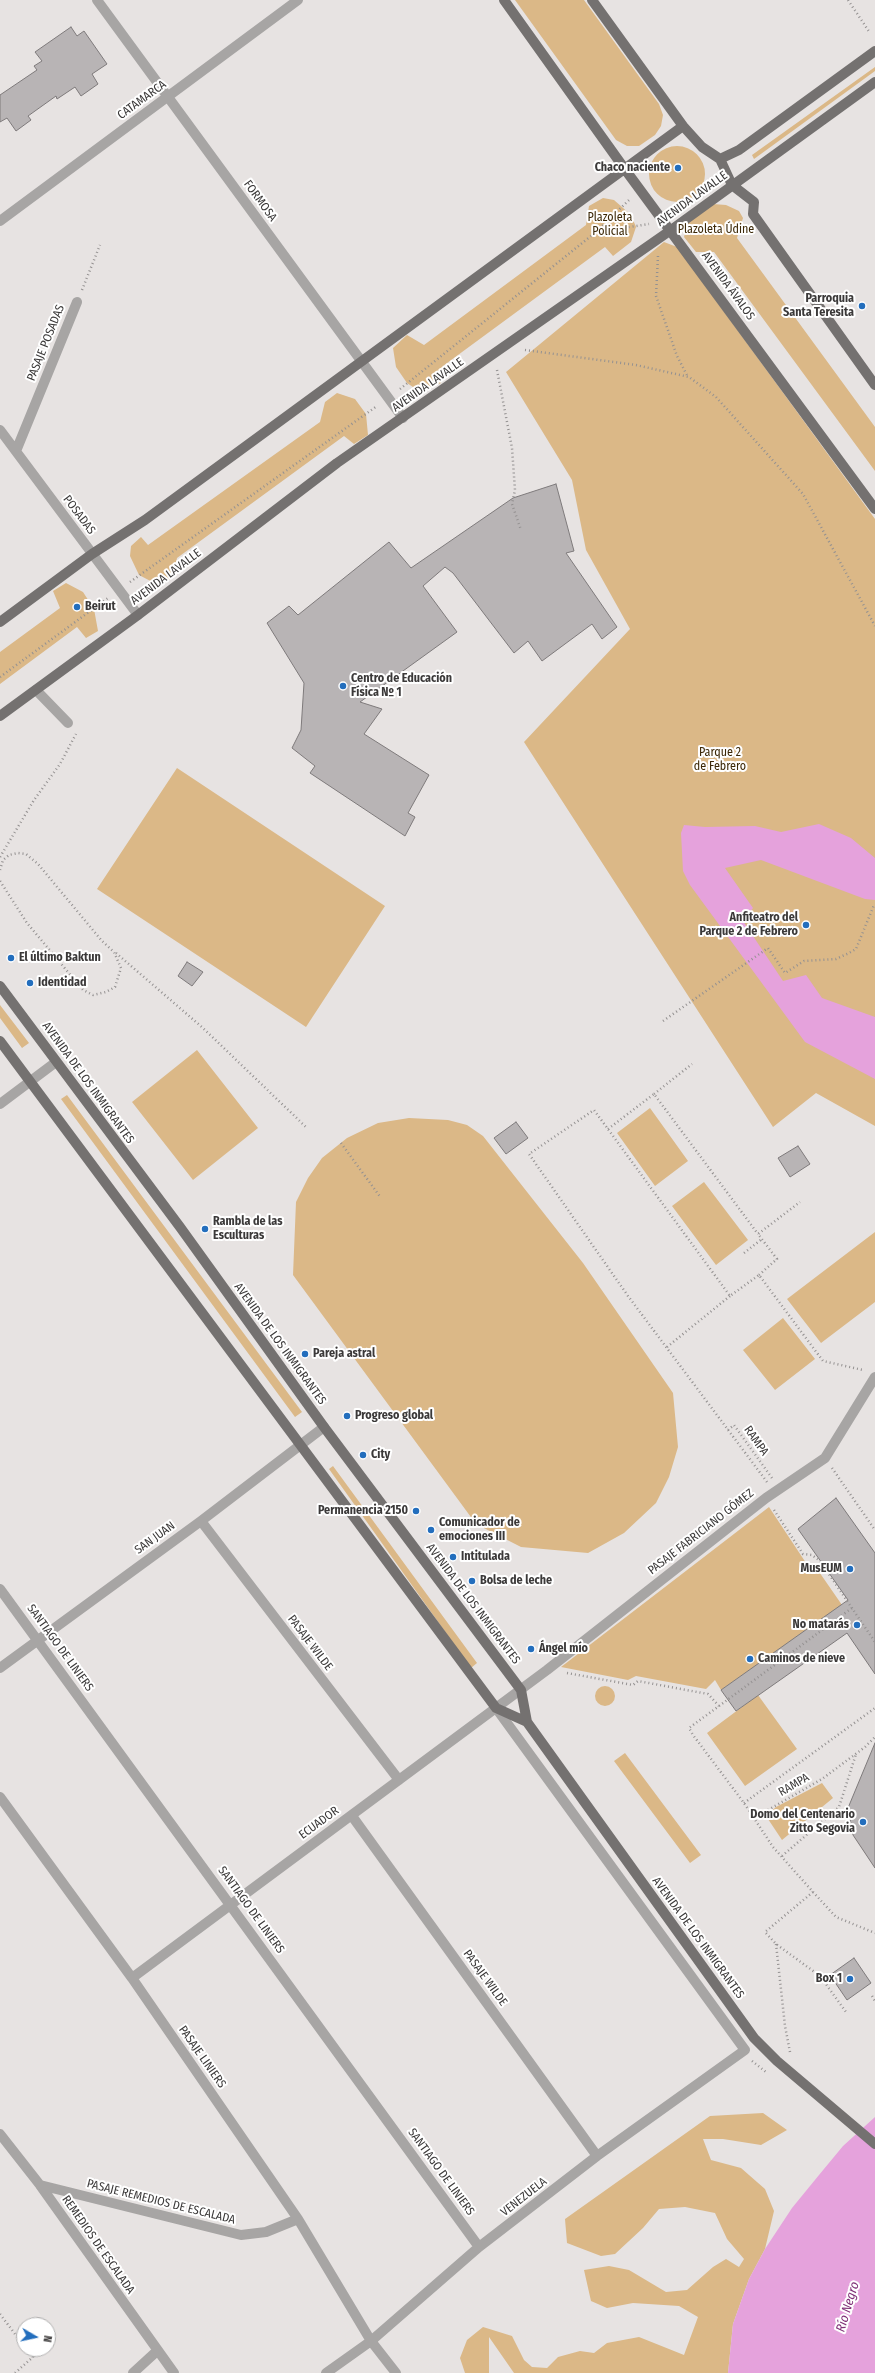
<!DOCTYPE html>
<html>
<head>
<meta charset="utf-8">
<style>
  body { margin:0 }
  #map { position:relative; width:875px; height:2373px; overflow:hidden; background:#e7e3e2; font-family:"Fira Sans Condensed",sans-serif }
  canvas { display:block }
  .north { position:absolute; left:16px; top:2317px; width:40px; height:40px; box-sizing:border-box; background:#fff; border:1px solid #b1b0b0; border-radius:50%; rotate:99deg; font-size:11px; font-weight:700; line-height:16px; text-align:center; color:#3b3939 }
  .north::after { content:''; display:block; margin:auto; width:14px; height:18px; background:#236ebd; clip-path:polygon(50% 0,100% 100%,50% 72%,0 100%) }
</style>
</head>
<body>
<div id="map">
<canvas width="875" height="2373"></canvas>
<div class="north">N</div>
</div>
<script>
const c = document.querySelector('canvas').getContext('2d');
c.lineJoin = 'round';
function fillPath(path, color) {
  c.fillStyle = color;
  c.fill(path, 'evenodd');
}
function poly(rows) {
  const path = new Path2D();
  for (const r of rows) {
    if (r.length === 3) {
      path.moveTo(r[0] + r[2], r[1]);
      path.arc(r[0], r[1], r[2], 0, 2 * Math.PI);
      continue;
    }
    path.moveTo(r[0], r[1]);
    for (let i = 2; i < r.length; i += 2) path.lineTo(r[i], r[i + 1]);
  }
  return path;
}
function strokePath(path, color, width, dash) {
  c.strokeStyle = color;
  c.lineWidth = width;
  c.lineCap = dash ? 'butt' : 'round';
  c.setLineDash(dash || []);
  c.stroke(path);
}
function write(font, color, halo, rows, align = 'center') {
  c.font = font + ' "Fira Sans Condensed",sans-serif';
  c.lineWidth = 4;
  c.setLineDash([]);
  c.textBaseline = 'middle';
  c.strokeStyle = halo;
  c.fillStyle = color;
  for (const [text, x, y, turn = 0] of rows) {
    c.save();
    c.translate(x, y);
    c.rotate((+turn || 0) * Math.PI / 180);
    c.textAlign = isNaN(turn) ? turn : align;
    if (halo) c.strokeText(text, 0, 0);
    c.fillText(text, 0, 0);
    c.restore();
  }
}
fillPath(poly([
  [515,0,584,0,659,104,663,115,661,126,655,135,639,146,627,146,616,140],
  [875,67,875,71,754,159,752,155],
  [677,174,28],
  [603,198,614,200,631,215,636,227,631,242,613,256,605,247,443,366,441,383,427,389,416,389,407,383,396,367,393,348,407,335,424,345,586,225,589,206],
  [713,204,726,205,739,211,743,218,737,238,875,427,875,471,714,252,696,252,684,237,688,222],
  [664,242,677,247,875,519,875,1126,816,1093,773,1127,524,742,630,629,586,550,572,480,506,372],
  [337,393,355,399,366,414,368,435,354,444,344,436,177,558,173,577,160,586,139,575,130,556,131,546,141,537,148,545,320,422,325,402],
  [66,583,83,592,94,609,98,631,86,638,77,627,0,684,0,652,60,608,53,591],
  [177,768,385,906,306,1027,97,889],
  [0,1005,29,1043,22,1048,0,1018],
  [197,1050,258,1128,193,1180,132,1102],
  [67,1095,302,1412,295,1417,61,1099],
  [650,1108,688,1161,655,1186,617,1133],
  [409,1118,448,1120,467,1125,483,1136,583,1263,673,1393,678,1447,669,1477,656,1503,624,1533,588,1553,521,1547,476,1524,293,1275,296,1202,308,1178,322,1158,347,1138,378,1123],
  [704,1182,748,1240,716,1265,672,1206],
  [875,1232,875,1302,821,1343,787,1299],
  [783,1318,815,1359,775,1390,743,1350],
  [333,1466,477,1663,471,1668,329,1469],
  [769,1507,810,1569,815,1566,842,1605,721,1690,715,1680,706,1689,636,1676,628,1680,561,1667],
  [605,1696,10],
  [758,1695,797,1749,745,1786,707,1733],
  [625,1753,701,1855,690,1863,614,1761],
  [822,1783,833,1798,782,1840,766,1816,776,1807],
  [763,2113,787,2130,761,2145,723,2139,703,2139,711,2160,741,2168,765,2189,774,2211,765,2249,749,2279,733,2324,728,2373,514,2373,489,2337,489,2373,465,2373,460,2358,467,2340,483,2327,512,2336,524,2360,532,2367,547,2368,558,2357,580,2351,594,2353,607,2343,639,2337,684,2355,698,2317,679,2306,633,2303,607,2308,591,2301,584,2270,609,2266,629,2270,666,2292,687,2290,713,2267,726,2259,739,2267,744,2259,727,2239,715,2213,685,2207,659,2209,643,2228,615,2254,601,2256,567,2243,565,2219,710,2116]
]), '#dbb887');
fillPath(poly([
  [819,824,851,838,875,858,875,900,865,899,761,860,725,868,753,908,743,921,783,981,806,975,822,998,875,1017,875,1079,805,1042,690,885,683,871,681,833,684,825,705,827,755,826,781,832],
  [875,2117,875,2373,728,2373,733,2324,749,2279,765,2249,792,2208,819,2175,843,2146]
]), '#e5a2dc');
const building = poly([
  [71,27,77,36,84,31,107,64,92,74,98,84,81,96,75,87,57,99,56,96,28,116,31,120,16,131,7,118,0,122,0,95,37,70,34,66,42,61,35,52,71,27],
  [556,484,574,551,566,553,617,627,602,639,592,624,542,661,528,641,514,653,453,573,445,567,423,586,457,632,360,702,382,709,364,734,429,775,408,813,415,817,405,836,310,773,315,766,292,748,301,730,304,683,267,623,289,606,298,615,389,542,411,568,513,498,556,484],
  [187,962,203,972,192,986,178,976,187,962],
  [516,1122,528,1138,506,1154,494,1138,516,1122],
  [798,1146,810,1164,790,1177,778,1158,798,1146],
  [836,1498,875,1553,875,1674,847,1633,736,1711,721,1690,848,1600,798,1529,836,1498],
  [875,1743,875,1868,853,1835,848,1808,875,1743],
  [854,1958,871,1983,847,2000,830,1975,854,1958]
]);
fillPath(building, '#b8b4b5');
strokePath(building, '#7e7a7b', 1);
strokePath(poly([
  [848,0,870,33],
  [597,232,649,224],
  [658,256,656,296,677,356,688,377],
  [82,290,100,245],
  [525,350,636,365,689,377,716,397,803,494,875,626],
  [497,370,512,448,515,490,512,504,521,530],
  [400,389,596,232,630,199],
  [130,582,377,406],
  [0,677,108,598],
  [0,857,34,800,60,764,76,734],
  [0,870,3,860,9,855,18,853,26,854,38,864,102,941,114,952,121,968,115,987,106,992,93,995,83,990,27,923,0,881],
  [116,953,203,1028,307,1128],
  [663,1021,768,948,785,973,804,961,836,959,849,953,856,949,874,905],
  [654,1094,692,1064],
  [608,1129,654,1094,758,1234],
  [341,1143,381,1198],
  [744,1253,762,1239],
  [759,1275,777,1259,758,1234,800,1202],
  [667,1347,730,1296],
  [728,1430,734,1425,772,1478],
  [832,1468,875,1530],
  [767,1482,628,1296,529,1154,594,1110,730,1296,759,1275,823,1361,863,1370],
  [774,1510,803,1554,812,1555,820,1561,875,1642],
  [567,1673,633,1685,638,1681,708,1694,719,1706,689,1728,693,1735,744,1803,773,1847,813,1892,836,1917,875,1933],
  [719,1706,852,1608],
  [744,1803,875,1708],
  [754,1818,822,1779,865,1747,875,1737],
  [782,1856,839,1807,856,1754],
  [813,1892,765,1932,776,1944,820,1976,846,2012],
  [776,1944,785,2026,790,2052],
  [872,1996,875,2001],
  [752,2061,766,2072],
  [0,2314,24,2346],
  [15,2373,33,2357,26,2349]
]), '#949191', 2.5, [1, 3]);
strokePath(poly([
  [97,0,403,418],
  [0,221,298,0],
  [0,430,138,615],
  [16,451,77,302],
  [36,690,68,723],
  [0,1104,56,1062],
  [201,1521,399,1780],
  [0,1589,479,2247],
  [0,1668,201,1521,324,1427],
  [0,1797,132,1978,298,2219,371,2341,396,2373],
  [352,1816,597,2156],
  [132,1978,547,1670,766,1498,825,1458,875,1377],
  [0,2134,40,2185,174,2373],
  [40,2185,241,2235,266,2232,298,2219],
  [133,2373,157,2351],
  [326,2373,371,2341,479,2247,597,2156,745,2050,496,1708]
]), '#a7a5a4', 10);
strokePath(poly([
  [504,0,624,168,875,509],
  [592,0,683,126,702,147,720,159,732,185,754,202,753,214,875,385],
  [720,159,739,150,875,51],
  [0,622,92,554,145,520,683,126],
  [0,716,138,615,337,463,671,230,875,82],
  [0,986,180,1227,324,1427,521,1690,527,1722,754,2038,777,2061,875,2144],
  [0,1041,496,1708,527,1722]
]), '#747170', 10);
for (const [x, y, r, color] of [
  [678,168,4,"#236ebd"],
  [862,306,4,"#236ebd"],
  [77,607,4,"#236ebd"],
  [343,686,4,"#236ebd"],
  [806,925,4,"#236ebd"],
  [11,958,4,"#236ebd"],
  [30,983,4,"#236ebd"],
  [205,1229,4,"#236ebd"],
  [305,1354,4,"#236ebd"],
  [347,1416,4,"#236ebd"],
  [363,1455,4,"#236ebd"],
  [416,1511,4,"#236ebd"],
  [431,1530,4,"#236ebd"],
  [453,1557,4,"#236ebd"],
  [850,1569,4,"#236ebd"],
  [472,1581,4,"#236ebd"],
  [857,1625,4,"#236ebd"],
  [531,1649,4,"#236ebd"],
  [750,1659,4,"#236ebd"],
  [863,1822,4,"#236ebd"],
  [850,1979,4,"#236ebd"]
]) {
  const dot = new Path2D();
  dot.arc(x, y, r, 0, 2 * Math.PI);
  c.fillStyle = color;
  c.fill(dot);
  strokePath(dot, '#fff', 1.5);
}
write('12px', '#3b3939', '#fff', [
  ["CATAMARCA",142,100,-36],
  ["AVENIDA LAVALLE",692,199,-36],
  ["FORMOSA",260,201,54],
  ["AVENIDA ÁVALOS",728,286,54],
  ["PASAJE POSADAS",46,343,-68],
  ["AVENIDA LAVALLE",428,385,-35],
  ["POSADAS",79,515,53],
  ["AVENIDA LAVALLE",166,577,-37],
  ["AVENIDA DE LOS INMIGRANTES",88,1083,54],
  ["AVENIDA DE LOS INMIGRANTES",280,1344,54],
  ["RAMPA",756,1441,55],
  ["PASAJE FABRICIANO GÓMEZ",701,1532,-38],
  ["SAN JUAN",155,1538,-36],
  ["AVENIDA DE LOS INMIGRANTES",473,1604,53],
  ["PASAJE WILDE",310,1643,53],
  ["SANTIAGO DE LINIERS",60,1648,54],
  ["RAMPA",794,1785,-30],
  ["ECUADOR",319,1823,-36],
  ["SANTIAGO DE LINIERS",251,1910,54],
  ["AVENIDA DE LOS INMIGRANTES",698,1938,54],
  ["PASAJE WILDE",485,1978,54],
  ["PASAJE LINIERS",202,2057,55],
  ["SANTIAGO DE LINIERS",441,2172,54],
  ["VENEZUELA",524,2197,-38],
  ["PASAJE REMEDIOS DE ESCALADA",161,2202,14],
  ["REMEDIOS DE ESCALADA",98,2245,55]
]);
write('bold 12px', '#3b3939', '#fff', [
  ["Chaco naciente",670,168,"right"],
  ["Parroquia",854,299,"right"],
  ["Santa Teresita",854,313,"right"],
  ["Beirut",85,607],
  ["Centro de Educación",351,679],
  ["Física Nº 1",351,693],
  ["Anfiteatro del",798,918,"right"],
  ["Parque 2 de Febrero",798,932,"right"],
  ["El último Baktun",19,958],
  ["Identidad",38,983],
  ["Rambla de las",213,1222],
  ["Esculturas",213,1236],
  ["Pareja astral",313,1354],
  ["Progreso global",355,1416],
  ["City",371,1455],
  ["Permanencia 2150",408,1511,"right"],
  ["Comunicador de",439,1523],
  ["emociones III",439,1537],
  ["Intitulada",461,1557],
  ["MusEUM",842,1569,"right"],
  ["Bolsa de leche",480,1581],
  ["No matarás",849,1625,"right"],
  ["Ángel mío",539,1649],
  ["Caminos de nieve",758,1659],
  ["Domo del Centenario",855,1815,"right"],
  ["Zitto Segovia",855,1829,"right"],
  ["Box 1",842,1979,"right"]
], 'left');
write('12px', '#3c2807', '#fff', [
  ["Plazoleta",610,218],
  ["Policial",610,232],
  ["Plazoleta Údine",716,230],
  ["Parque 2",720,753],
  ["de Febrero",720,767]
]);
write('italic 13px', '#803278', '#fff', [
  ["Río Negro",848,2307,-73]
]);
</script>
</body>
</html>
